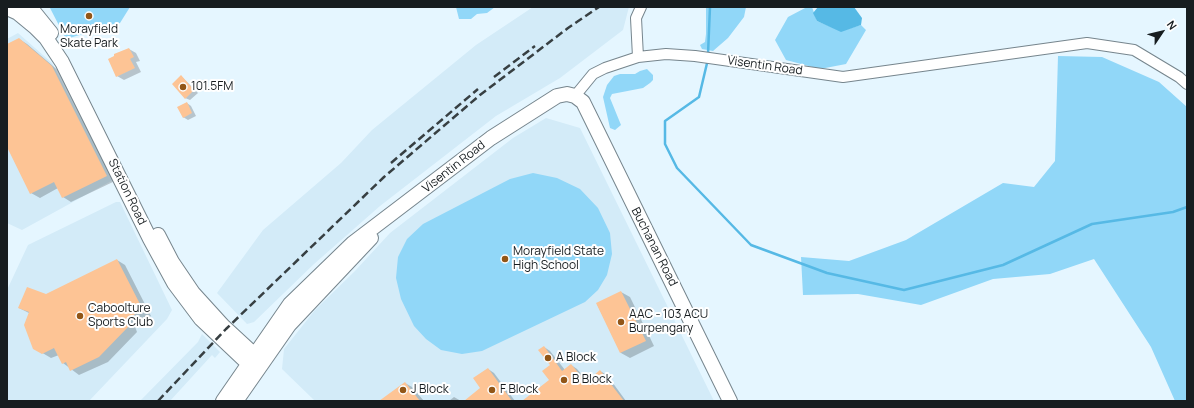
<!DOCTYPE html>
<html>
<head>
<meta charset="utf-8">
<style>
  body { margin:0 }
  #map { position:relative; width:1194px; height:408px; overflow:hidden; background:#e5f6ff; font-family:Manrope,sans-serif }
  canvas { display:block }
  .frame { position:absolute; inset:0; border:8px solid #171d20; pointer-events:none }
  .north { position:absolute; left:1142px; top:12px; width:40px; height:40px; -webkit-text-stroke:3px #fff; paint-order:stroke; rotate:55deg; font-size:11px; font-weight:700; line-height:16px; text-align:center; color:#171d20 }
  .north::after { content:''; display:block; margin:auto; width:14px; height:18px; background:#171d20; clip-path:polygon(50% 0,100% 100%,50% 72%,0 100%) }
</style>
</head>
<body>
<div id="map">
<canvas width="1194" height="408"></canvas>
<div class="frame"></div>
<div class="north">N</div>
</div>
<script>
const c = document.querySelector('canvas').getContext('2d');
c.lineJoin = 'round';
function fillPath(path, color) {
  c.fillStyle = color;
  c.fill(path, 'evenodd');
}
function poly(rows) {
  const path = new Path2D();
  for (const r of rows) {
    path.moveTo(r[0], r[1]);
    for (let i = 2; i < r.length; i += 2) path.lineTo(r[i], r[i + 1]);
  }
  return path;
}
function strokePath(path, color, width, dash) {
  c.strokeStyle = color;
  c.lineWidth = width;
  c.lineCap = dash ? 'butt' : 'round';
  c.setLineDash(dash || []);
  c.stroke(path);
}
function write(font, color, halo, rows, align = 'center') {
  c.font = font + ' Manrope,sans-serif';
  c.lineWidth = 4;
  c.setLineDash([]);
  c.textBaseline = 'middle';
  c.strokeStyle = halo;
  c.fillStyle = color;
  for (const [text, x, y, turn = 0] of rows) {
    c.save();
    c.translate(x, y);
    c.rotate((+turn || 0) * Math.PI / 180);
    c.textAlign = isNaN(turn) ? turn : align;
    if (halo) c.strokeText(text, 0, 0);
    c.fillText(text, 0, 0);
    c.restore();
  }
}
fillPath(poly([
  [533,7,629,7,623,30,560,78,496,116,380,206,314,264,254,322,247,324,217,293,263,230,341,163,372,130,476,45],
  [18,33,52,63,113,180,22,230,7,223,7,39],
  [546,118,580,128,714,401,315,401,282,369,284,349,315,310,355,271,390,233,513,138],
  [116,202,120,202,172,310,167,319,89,401,7,401,7,290,28,245],
  [202,334,220,352,215,358,212,355,170,401,140,401,198,342]
]), '#d3ebf8');
fillPath(poly([
  [52,7,130,7,120,23,66,39,50,8],
  [456,7,495,7,487,13,477,14,471,19,459,19],
  [706,7,746,7,744,17,728,38,713,51,702,49,700,45,705,42,706,34],
  [807,7,812,7,817,21,841,31,861,25,866,30,846,64,820,69,786,60,775,40,788,17],
  [1058,56,1102,57,1159,82,1187,107,1187,401,1175,401,1151,347,1094,259,1050,274,993,279,921,305,858,294,803,295,801,257,849,261,906,240,1003,183,1034,187,1055,161],
  [647,69,653,75,653,80,650,83,643,88,612,94,610,98,621,125,615,130,610,128,603,97,607,85,614,76,620,74,635,74,640,71],
  [533,173,557,178,580,189,598,208,610,233,612,254,607,275,598,290,585,302,482,351,462,354,441,350,426,339,414,326,401,299,396,278,398,257,407,239,423,224,510,179]
]), '#91d7f8');
fillPath(poly([
  [818,7,854,7,862,18,861,25,841,32,817,21,813,13]
]), '#56b9e5');
fillPath(poly([
  [19,39,27,44,60,72,115,181,71,202,63,197,58,188,40,198,31,193,7,145,7,45],
  [129,49,136,53,140,61,136,62,141,72,124,80,117,76],
  [181,76,198,93,190,100,185,98],
  [187,103,191,106,196,116,188,120,183,117],
  [117,260,125,265,151,316,134,324,137,332,108,362,79,375,63,363,59,355,51,358,34,348,29,313,19,308],
  [621,292,630,297,654,346,630,358,621,353,597,304],
  [544,347,550,351,565,370,571,365,577,369,588,382,600,371,607,375,626,401,523,401,551,381,551,365],
  [488,369,494,373,515,401,466,401,482,389],
  [405,383,412,387,424,401,382,401],
  [454,397,461,401,449,401]
]), '#0003');
strokePath(poly([
  [708,54,710,7],
  [708,59,699,97,665,121,665,144,677,168,751,245,827,273,904,290,1003,265,1092,224,1173,212,1187,207]
]), '#56b9e5', 2.5);
fillPath(poly([
  [19,38,52,66,107,176,62,198,54,182,30,194,7,147,7,44],
  [129,48,134,57,130,59,135,68,116,77,108,59,114,56,114,54],
  [181,75,194,90,185,99,172,84],
  [187,102,192,113,183,118,177,107],
  [117,259,143,310,126,319,129,326,99,357,70,371,66,362,62,364,54,348,42,354,33,349,24,325,29,312,18,308,27,287,46,294],
  [621,291,646,341,620,353,596,303],
  [544,346,562,371,571,364,586,382,600,370,624,401,522,401,549,380,542,371,550,365,538,350],
  [488,368,512,401,464,401,480,388,473,378],
  [405,382,420,401,379,401]
]), '#fdc495');
const street = poly([
  [638,57,636,18,641,7],
  [575,96,593,74,605,68,638,57,666,54,695,56,843,77,1087,43,1134,50,1179,77,1187,84]
]);
const secondary = poly([
  [30,7,51,33],
  [7,8,18,13,35,27,46,38,62,62,150,239,174,283,201,319,256,371],
  [158,235,172,262,193,293,223,326,262,362],
  [223,401,290,304,353,243,491,138,557,96,567,94,575,96,583,102,730,401],
  [236,401,289,325,371,238]
]);
strokePath(street, '#76858d', 12);
strokePath(secondary, '#76858d', 16);
strokePath(street, '#fff', 10);
strokePath(secondary, '#fff', 14);
strokePath(poly([
  [494,77,535,46],
  [391,163,478,89],
  [158,401,226,329,384,177,480,95,568,28,599,7]
]), '#373f42', 2.5, [8, 4]);
for (const [x, y, r, color] of [
  [89,16,4,"#925617"],
  [183,87,4,"#925617"],
  [505,259,4,"#925617"],
  [80,316,4,"#925617"],
  [621,322,4,"#925617"],
  [548,358,4,"#925617"],
  [564,380,4,"#925617"],
  [403,390,4,"#925617"],
  [492,390,4,"#925617"]
]) {
  const dot = new Path2D();
  dot.arc(x, y, r, 0, 2 * Math.PI);
  c.fillStyle = color;
  c.fill(dot);
  strokePath(dot, '#fff', 1.5);
}
write('12px', '#171d20', '#fff', [
  ["Morayfield",89,30,"center"],
  ["Skate Park",89,44,"center"],
  ["101.5FM",191,87],
  ["Morayfield State",513,252],
  ["High School",513,266],
  ["Caboolture",88,309],
  ["Sports Club",88,323],
  ["AAC - 103 ACU",629,315],
  ["Burpengary",629,329],
  ["A Block",556,358],
  ["B Block",572,380],
  ["J Block",411,390],
  ["F Block",500,390]
], 'left');
write('12px', '#171d20', '#fff', [
  ["Visentin Road",765,66,8],
  ["Visentin Road",454,167,-38],
  ["Station Road",127,192,64],
  ["Buchanan Road",654,247,63]
]);
</script>
</body>
</html>
